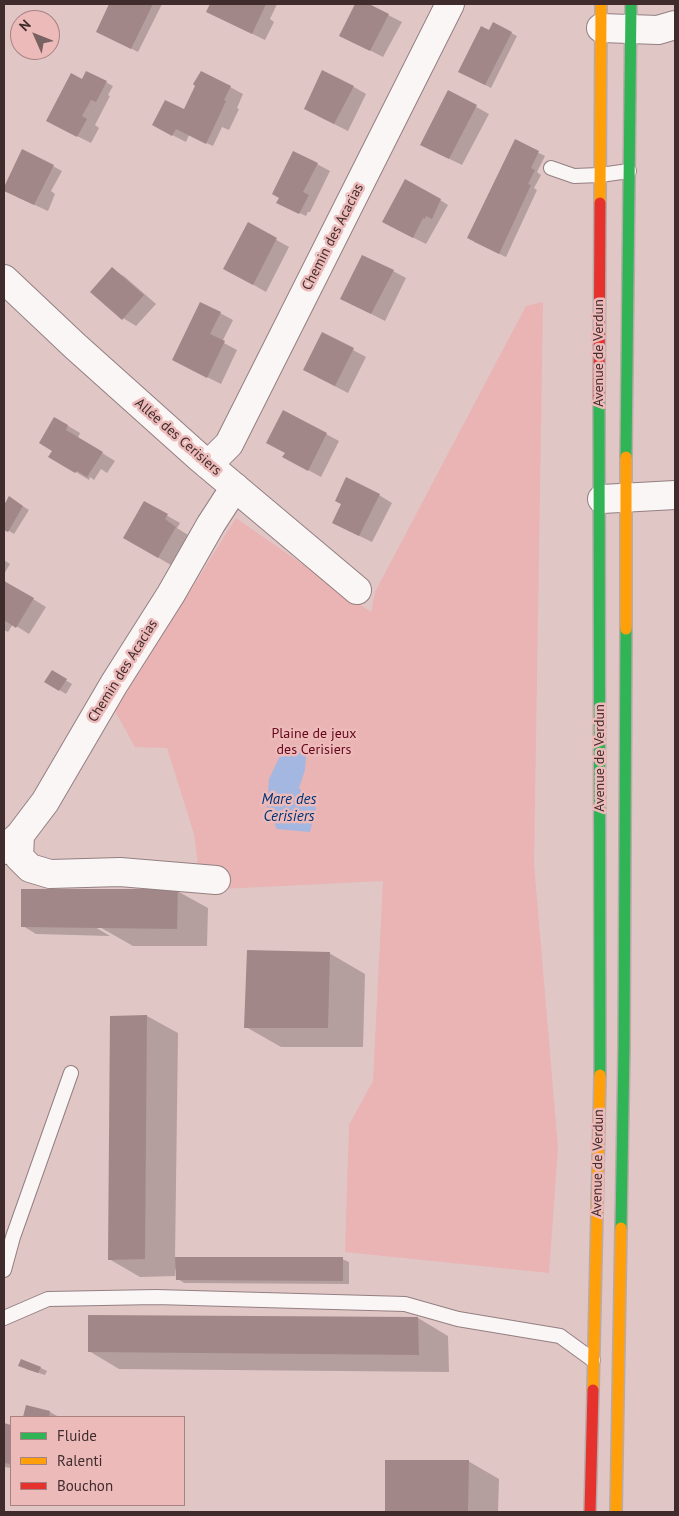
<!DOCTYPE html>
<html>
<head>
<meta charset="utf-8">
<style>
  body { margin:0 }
  #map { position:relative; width:679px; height:1516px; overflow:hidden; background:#e1c6c6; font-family:"PT Sans",sans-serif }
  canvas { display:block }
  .frame { position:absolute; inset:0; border:5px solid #402c2c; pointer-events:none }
  .legend { position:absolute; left:10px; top:1416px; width:175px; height:90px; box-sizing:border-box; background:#edbaba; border:1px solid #a88181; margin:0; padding:6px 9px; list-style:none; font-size:15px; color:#402c2c }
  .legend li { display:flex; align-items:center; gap:10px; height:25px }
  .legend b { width:25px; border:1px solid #a88181 }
  .north { position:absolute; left:10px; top:10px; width:50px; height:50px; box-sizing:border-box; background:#edbaba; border:1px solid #a88181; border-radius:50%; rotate:314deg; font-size:14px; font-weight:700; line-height:20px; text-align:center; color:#402c2c }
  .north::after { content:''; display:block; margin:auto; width:18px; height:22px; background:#786262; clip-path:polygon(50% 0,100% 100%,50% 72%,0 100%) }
</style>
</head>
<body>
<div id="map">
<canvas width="679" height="1516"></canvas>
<div class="frame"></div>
<ul class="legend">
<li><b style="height:6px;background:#30b455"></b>Fluide</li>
<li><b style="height:6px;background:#ff9f0a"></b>Ralenti</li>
<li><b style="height:6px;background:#e5322d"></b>Bouchon</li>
</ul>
<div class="north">N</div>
</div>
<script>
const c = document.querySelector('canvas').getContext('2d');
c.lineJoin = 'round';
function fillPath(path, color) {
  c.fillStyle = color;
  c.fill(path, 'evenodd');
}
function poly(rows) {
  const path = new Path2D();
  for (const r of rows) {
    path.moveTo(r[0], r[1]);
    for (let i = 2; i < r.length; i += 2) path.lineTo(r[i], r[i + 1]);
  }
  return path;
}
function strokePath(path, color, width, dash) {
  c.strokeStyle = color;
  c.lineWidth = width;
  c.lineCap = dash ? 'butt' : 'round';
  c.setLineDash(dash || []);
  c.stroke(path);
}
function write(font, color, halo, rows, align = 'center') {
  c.font = font + ' "PT Sans",sans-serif';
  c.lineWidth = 5;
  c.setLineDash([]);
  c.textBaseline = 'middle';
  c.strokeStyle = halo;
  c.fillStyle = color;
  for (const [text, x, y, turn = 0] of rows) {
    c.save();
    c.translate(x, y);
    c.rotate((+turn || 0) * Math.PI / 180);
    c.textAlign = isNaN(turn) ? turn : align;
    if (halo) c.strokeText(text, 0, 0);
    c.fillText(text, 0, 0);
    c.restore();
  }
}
fillPath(poly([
  [543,302,534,864,558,1148,549,1273,345,1252,349,1125,373,1081,383,881,201,890,194,834,167,748,135,747,115,711,236,518,371,612,375,592,526,306]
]), '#eab3b4');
fillPath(poly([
  [294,744,306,756,305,770,299,788,316,808,310,832,277,829,267,808,269,779,281,754]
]), '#a4b7e0');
fillPath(poly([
  [111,4,162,4,138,52,97,31],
  [211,4,277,4,270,19,274,22,265,40,208,12],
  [357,4,366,4,402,22,383,57,340,35],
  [494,24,517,36,491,88,466,75],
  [87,72,113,86,108,95,110,96,95,125,99,128,91,143,61,128],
  [197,85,230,87,243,94,237,108,239,109,229,130,222,127,213,146,189,135,186,142,166,132,185,111],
  [354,87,366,94,348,131,318,116],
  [449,92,489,114,462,165,421,145],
  [515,141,545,156,537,172,541,175,534,188,537,190,506,257,474,242],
  [49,164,62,171,51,191,55,194,48,211,17,197],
  [317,164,330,171,310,212,308,212,306,216,284,206],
  [440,200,448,205,426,244,396,229],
  [248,224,289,247,266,292,238,276],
  [112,269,125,277,156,304,136,326,123,318],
  [393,271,406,278,385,321,342,299],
  [220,313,233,320,222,342,237,350,221,384,187,367],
  [353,350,366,357,348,393,317,377],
  [55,418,80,433,78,438,115,461,107,473,101,469,94,480,90,477,89,480,50,456,53,450],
  [326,434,339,441,321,477,297,464,286,453],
  [379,495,392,503,372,542,347,530],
  [10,498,29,510,14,534,4,528,4,507],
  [145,503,180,523,177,528,188,535,171,565,124,538],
  [4,560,10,564,4,574],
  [4,581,46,607,29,634,13,624,8,632,4,630],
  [52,672,72,684,66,694,46,682],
  [177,891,208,908,207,946,133,946,96,925,95,927,110,936,36,934,23,926],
  [329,953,365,974,363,1047,281,1047,246,1027],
  [147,1016,178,1033,175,1259,342,1259,349,1262,349,1284,184,1283,178,1279,177,1269,175,1269,175,1276,140,1277,109,1259,111,1017],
  [418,1318,448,1336,449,1372,119,1369,89,1351],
  [41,1368,47,1371,45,1375,26,1369],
  [27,1407,50,1412,59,1417,24,1417],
  [4,1425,11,1426,11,1468,4,1467],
  [386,1461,468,1461,499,1479,498,1512,386,1512]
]), '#0003');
fillPath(poly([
  [109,4,153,4,131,49,96,32],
  [210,4,266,4,252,34,206,12],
  [355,4,369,4,389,14,370,51,339,36],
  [493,22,512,32,485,85,458,72,481,26,489,30],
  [322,70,354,86,334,124,304,109],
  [86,71,107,81,96,102,91,100,82,116,87,119,77,137,46,121,71,73,82,79],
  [201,71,231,86,224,100,226,101,206,144,176,129,172,136,152,125,165,100,184,109,195,86,193,84],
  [448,90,477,105,449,159,420,145],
  [515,139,539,151,531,168,535,170,528,184,531,185,499,254,467,238],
  [22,149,54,165,34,205,4,191,4,187],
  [293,151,318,163,303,192,309,195,299,214,276,203,279,198,272,194],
  [405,179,441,199,432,219,426,216,425,219,423,218,413,238,382,222],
  [248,222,277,238,253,285,223,269],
  [362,255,394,270,371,314,340,299],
  [112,267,144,295,122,320,90,292],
  [200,302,221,312,210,334,225,341,207,378,172,360],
  [322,332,354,348,335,386,303,370],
  [283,410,327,433,308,471,282,457,285,453,266,443],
  [54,417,68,425,66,430,103,452,87,477,77,471,75,473,48,457,52,451,39,443],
  [346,477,380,494,359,536,332,523,341,504,335,501],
  [9,496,23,506,8,532,4,530,4,505],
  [144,501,168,514,165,519,176,527,158,558,123,538],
  [4,581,34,598,16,628,4,620],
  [52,670,67,679,59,691,44,682],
  [21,889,178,889,177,929,21,927],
  [247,950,330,952,328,1028,244,1028],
  [147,1015,145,1259,108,1260,110,1016],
  [175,1257,343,1257,343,1281,176,1280],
  [88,1315,418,1317,419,1355,88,1352],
  [21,1359,41,1367,38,1373,18,1366],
  [26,1405,50,1411,49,1417,23,1417],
  [4,1423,11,1425,11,1464,4,1463],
  [385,1460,469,1460,468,1512,385,1512]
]), '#a18788');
const lane = poly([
  [551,168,574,176,600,175,629,171],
  [4,1270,13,1237,71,1073],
  [4,1318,48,1299,156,1297,405,1304,458,1319,560,1336,593,1360]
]);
const street = poly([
  [601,28,658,30,675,25],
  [4,279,75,346,200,458,357,590],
  [208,465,229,444,450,4],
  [602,499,675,495],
  [20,835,19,857,30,868,50,874,120,872,216,880],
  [4,850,20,835,45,802,114,684,171,594,211,524,235,487]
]);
const fast = poly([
  [599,399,600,1075],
  [626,457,631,4],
  [621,1228,624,1048,626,629]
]);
const slow = poly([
  [600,203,601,4],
  [626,629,626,457],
  [593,1390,600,1075],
  [616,1512,621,1228]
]);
const jam = poly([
  [599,399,600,203],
  [590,1512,593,1390]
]);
strokePath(lane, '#937f80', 16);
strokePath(street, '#937f80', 30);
strokePath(fast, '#b9aaaa', 14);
strokePath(slow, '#b9aaaa', 14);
strokePath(jam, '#b9aaaa', 14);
strokePath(lane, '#faf6f6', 14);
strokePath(street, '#faf6f6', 28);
strokePath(fast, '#30b455', 11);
strokePath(slow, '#ff9f0a', 11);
strokePath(jam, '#e5322d', 11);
write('14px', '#402c2c', '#edbaba', [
  ["Chemin des Acacias",333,237,-63],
  ["Avenue de Verdun",599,353,-90],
  ["Allée des Cerisiers",178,437,41],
  ["Chemin des Acacias",123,671,-58],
  ["Avenue de Verdun",600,758,-90],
  ["Avenue de Verdun",598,1163,-89]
]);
write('14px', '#65061a', '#edbaba', [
  ["Plaine de jeux",314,734],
  ["des Cerisiers",314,750]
]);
write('italic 15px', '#013477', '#edbaba', [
  ["Mare des",289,800],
  ["Cerisiers",289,817]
]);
</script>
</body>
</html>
